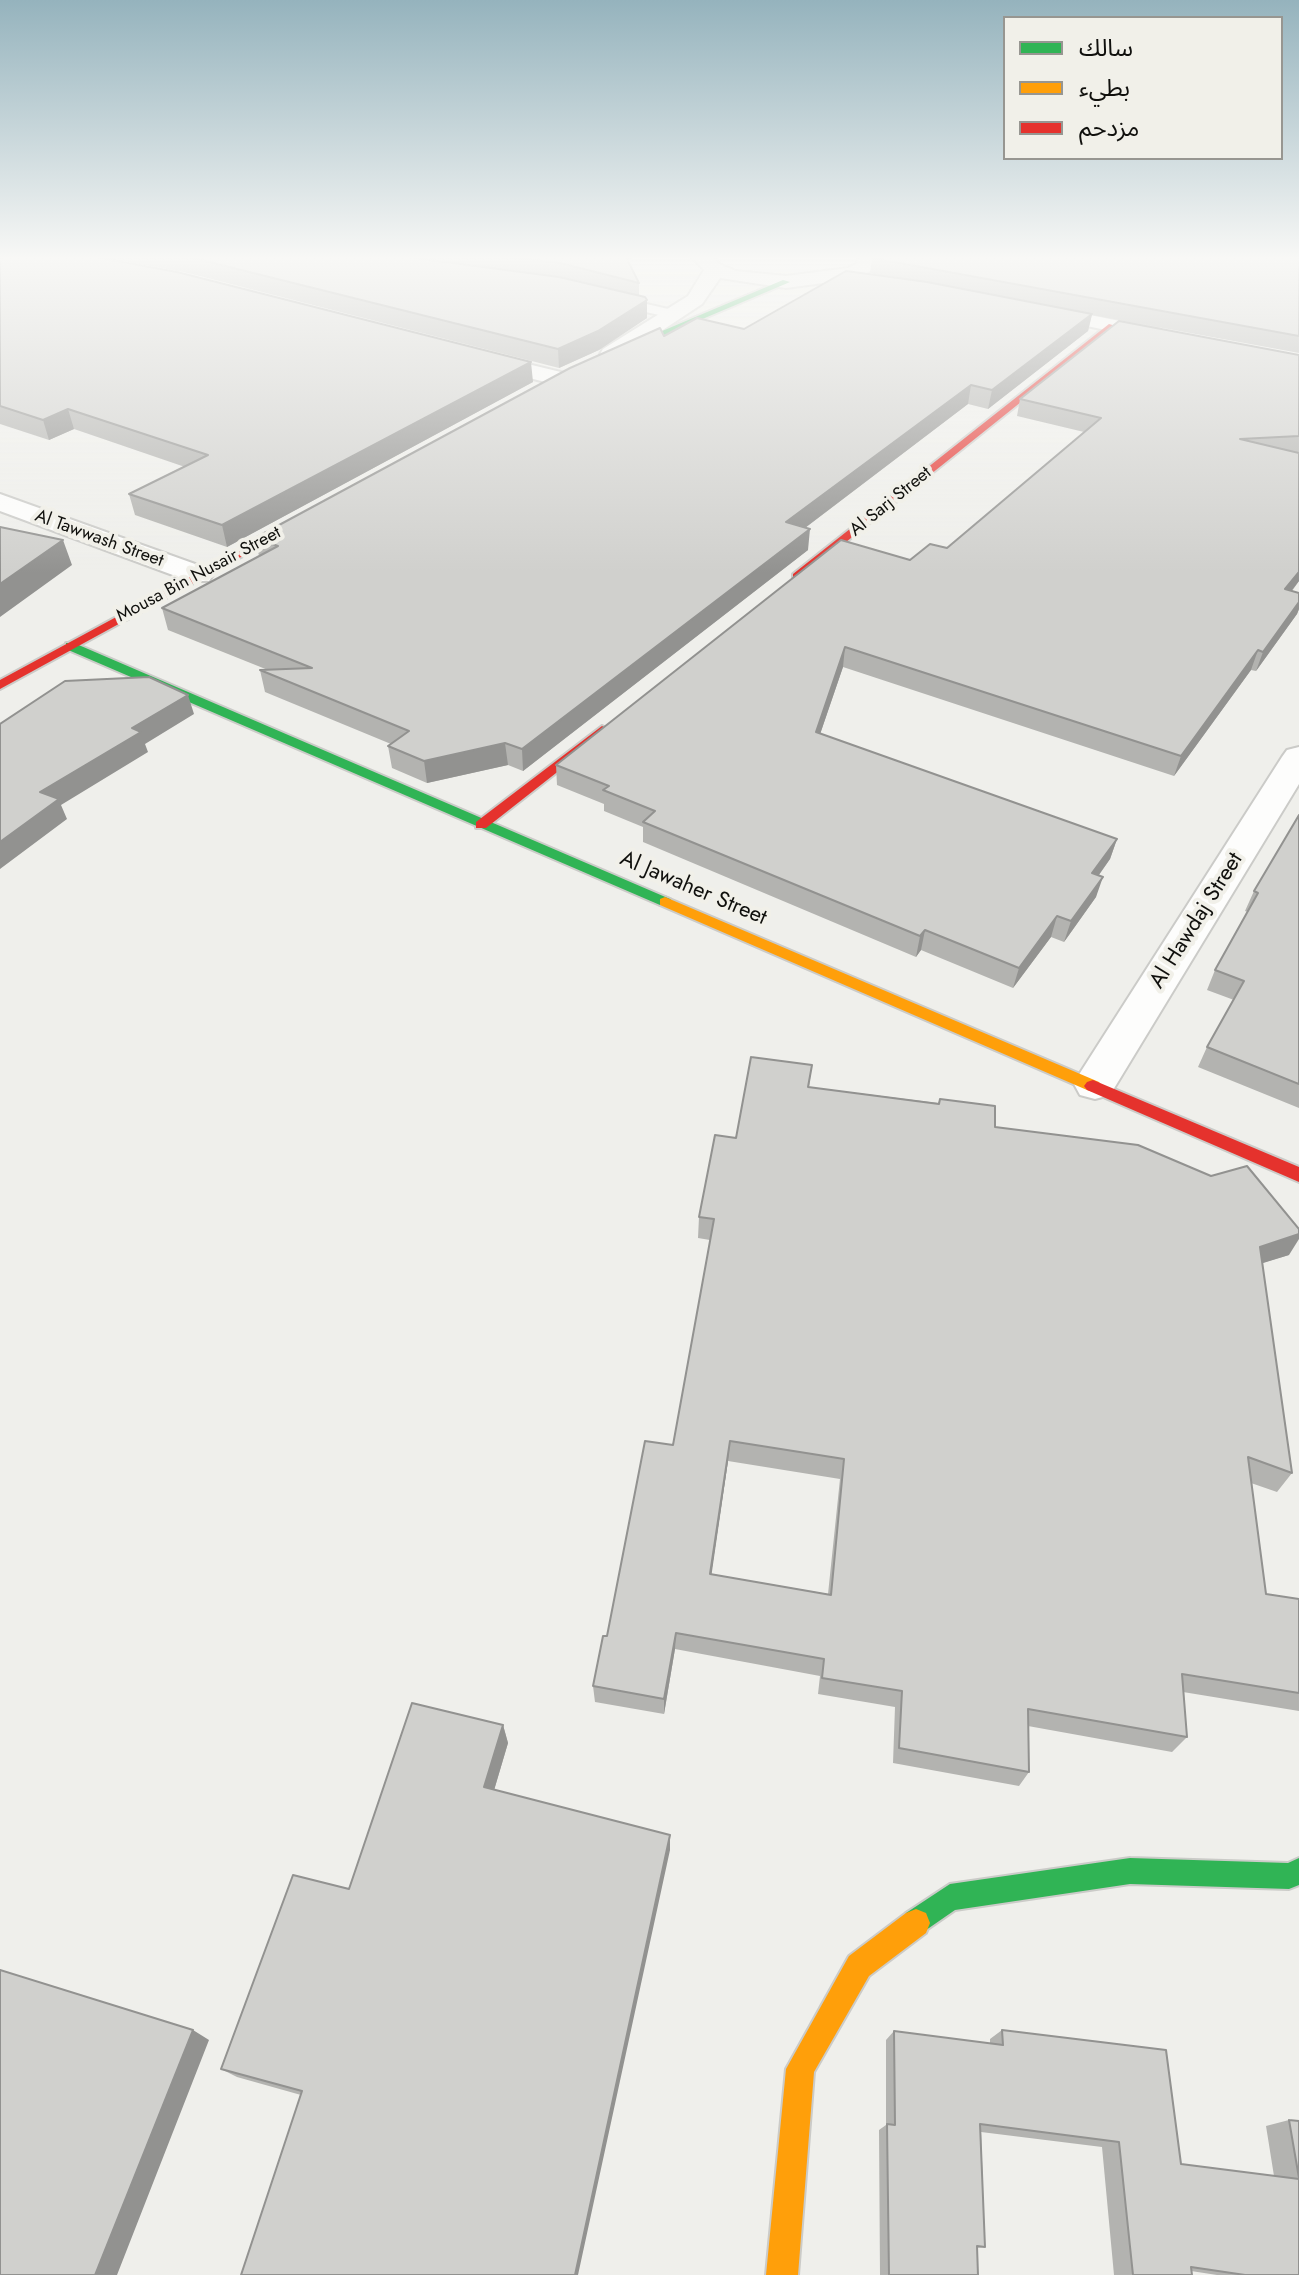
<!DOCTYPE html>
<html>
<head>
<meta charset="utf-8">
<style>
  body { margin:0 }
  #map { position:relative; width:1299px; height:2275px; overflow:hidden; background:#efefeb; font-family:Jost,"Noto Sans Arabic",sans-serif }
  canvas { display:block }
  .legend { position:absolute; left:1003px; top:16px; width:280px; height:144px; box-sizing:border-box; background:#f1f0e9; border:2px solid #979691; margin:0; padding:10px 14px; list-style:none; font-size:24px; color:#10100d }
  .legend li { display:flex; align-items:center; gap:16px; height:40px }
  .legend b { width:40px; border:2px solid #979691 }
</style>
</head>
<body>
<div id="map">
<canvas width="1299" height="2275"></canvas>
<ul class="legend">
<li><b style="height:10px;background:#30b455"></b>سالك</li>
<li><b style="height:10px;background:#ff9f0a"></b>بطيء</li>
<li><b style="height:10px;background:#e5322d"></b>مزدحم</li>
</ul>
</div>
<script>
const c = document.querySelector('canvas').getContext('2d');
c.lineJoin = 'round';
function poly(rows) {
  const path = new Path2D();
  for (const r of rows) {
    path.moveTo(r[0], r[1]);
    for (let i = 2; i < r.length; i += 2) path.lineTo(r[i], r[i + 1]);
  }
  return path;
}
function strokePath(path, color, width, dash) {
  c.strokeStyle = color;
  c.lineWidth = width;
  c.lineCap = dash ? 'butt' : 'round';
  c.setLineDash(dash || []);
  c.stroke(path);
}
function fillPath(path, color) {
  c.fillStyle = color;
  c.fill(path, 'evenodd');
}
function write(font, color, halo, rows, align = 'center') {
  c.font = font + ' Jost,sans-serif';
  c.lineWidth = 8;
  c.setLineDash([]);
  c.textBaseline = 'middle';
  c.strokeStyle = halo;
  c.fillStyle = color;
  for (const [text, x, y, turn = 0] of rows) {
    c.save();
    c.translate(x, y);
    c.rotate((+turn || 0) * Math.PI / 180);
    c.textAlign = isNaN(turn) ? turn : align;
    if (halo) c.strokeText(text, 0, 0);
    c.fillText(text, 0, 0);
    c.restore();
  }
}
const lane = poly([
  [603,294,677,311,679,314,672,318,598,301,596,298,603,294]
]);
const street = poly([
  [690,255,710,255,721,265,736,271,786,276,848,268,856,264,861,255,879,255,871,271,853,279,786,288,720,278,702,304,619,359,603,359,600,354,603,349,688,296,704,270,690,255],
  [1031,303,1159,329,1169,335,1159,341,1024,313,1021,309,1031,303],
  [474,351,569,374,572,379,561,386,466,362,463,357,474,351],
  [0,494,209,569,213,575,209,581,189,581,0,511,0,494],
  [1299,747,1299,784,1110,1095,1095,1099,1080,1095,1074,1084,1080,1073,1282,757,1287,750,1299,747]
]);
const fast = poly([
  [783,280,790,282,610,358,603,356,783,280],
  [66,643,74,643,670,899,673,902,670,905,660,905,66,649,66,643],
  [1130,1858,1288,1863,1299,1858,1299,1885,1289,1889,1130,1884,955,1910,916,1937,906,1933,902,1923,906,1913,950,1884,1130,1858]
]);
const slow = poly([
  [665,897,1099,1082,1102,1086,1093,1092,1087,1090,660,905,660,899,665,897],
  [916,1909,926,1913,930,1923,926,1933,869,1976,814,2072,798,2275,766,2275,786,2069,849,1956,906,1913,916,1909]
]);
const jam = poly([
  [1109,324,1116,326,801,578,793,578,793,574,1109,324],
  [310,512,314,513,314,517,0,689,0,680,310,512],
  [602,726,609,730,607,733,486,828,476,828,476,822,602,726],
  [1093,1080,1299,1167,1299,1182,1087,1090,1084,1086,1087,1082,1093,1080]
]);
strokePath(lane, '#cbcbc8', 4);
strokePath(street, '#cbcbc8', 4);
strokePath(fast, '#cbcbc8', 4);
strokePath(slow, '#cbcbc8', 4);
strokePath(jam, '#cbcbc8', 4);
fillPath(lane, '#fdfdfc');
fillPath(street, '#fdfdfc');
fillPath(fast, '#30b455');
fillPath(slow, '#ff9f0a');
fillPath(jam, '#e5322d');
fillPath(poly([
  [0,255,533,382,227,547,135,515,129,494,185,467,74,429,49,440,0,424],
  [90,255,637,255,628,260,639,283,639,295,647,318,599,350,559,368,184,272],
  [1299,255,1299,353,1092,315,1088,331,988,409,968,404,805,528,808,550,523,771,508,765,427,783,392,768,388,746,391,744,265,692,260,670,268,670,168,630,162,608,259,556,255,538,664,336,744,329,888,277,870,273,872,258],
  [1299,355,1299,581,1292,591,1299,593,1299,609,1297,614,1256,671,1251,670,1174,776,843,667,820,734,1117,839,1110,859,1099,875,1096,897,1064,942,1051,937,1013,988,921,950,916,957,643,842,643,827,604,811,604,804,557,785,556,765,910,560,947,548,1084,432,1017,416,1020,399],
  [1299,815,1299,1108,1198,1067,1207,1047,1234,1000,1207,990,1215,970,1248,912,1245,911,1254,891],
  [812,1065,809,1087,938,1103,940,1099,995,1127,1289,1255,1262,1263,1292,1473,1277,1492,1251,1483,1266,1594,1299,1599,1299,1711,1183,1692,1187,1737,1172,1752,1028,1726,1029,1772,1019,1786,893,1763,895,1707,818,1694,820,1676,675,1649,664,1714,595,1702,593,1686,607,1636,673,1445,710,1240,698,1238,699,1217,736,1138],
  [728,1461,840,1479,828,1594,711,1574],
  [503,1725,508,1743,494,1790,670,1850,301,2095,237,2077,221,2069,349,1889],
  [1002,2030,1181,2164,1274,2176,1266,2126,1289,2120,1299,2121,1299,2275,1217,2275,1191,2271,1192,2275,1114,2275,1102,2147,981,2132,985,2247,977,2248,978,2275,880,2275,879,2130,886,2125,886,2040,894,2031,990,2044,990,2039]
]), '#b3b3b0');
fillPath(poly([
  [621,255,637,255,621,263],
  [647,300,647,318,599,350,559,368,558,349],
  [1092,314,1088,331,988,409,992,390],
  [531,362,533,382,227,547,222,525],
  [971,385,968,404,785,543,786,522],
  [68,409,74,429,49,440,43,420],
  [810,529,808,550,523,771,522,749],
  [63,540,72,565,0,617,0,584],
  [1299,572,1299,581,1278,608,1285,589],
  [1299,602,1299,609,1297,614,1256,671,1263,652],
  [845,647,843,667,814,752,816,732],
  [1258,650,1251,670,1174,776,1181,756],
  [188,695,194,714,145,744,148,752,61,805,67,819,0,869,0,842,40,792,132,728],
  [505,743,508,765,427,783,424,761],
  [1117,839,1110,859,1086,893,1092,873],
  [1103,877,1096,897,1064,942,1071,921],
  [1057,916,1051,937,1013,988,1019,968],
  [925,930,921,950,916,957,920,936],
  [1299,1234,1299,1239,1289,1255,1247,1268,1260,1247],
  [730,1441,728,1461,709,1592,710,1574],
  [676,1633,675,1649,664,1714,664,1699],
  [503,1725,508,1743,490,1804,484,1787],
  [670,1835,670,1850,578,2275,575,2275],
  [193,2030,209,2040,117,2275,95,2275]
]), '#929290');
const building = poly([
  [0,255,85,255,177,272,531,362,222,525,129,494,208,455,68,409,43,420,0,406,0,255],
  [181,255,392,255,559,277,645,297,647,300,598,331,558,349,181,255],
  [495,255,625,255,639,283,560,263,495,255],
  [877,255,1299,255,1299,336,872,258,877,255],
  [846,271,927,282,1092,314,992,390,971,385,786,522,810,529,522,749,505,743,424,761,388,746,409,731,260,670,312,668,162,608,278,546,255,538,570,368,660,328,664,336,697,318,744,329,846,271],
  [1119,321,1299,355,1299,436,1240,439,1299,453,1299,572,1285,589,1299,593,1299,602,1263,652,1258,650,1181,756,845,647,816,732,1117,839,1092,873,1103,877,1071,921,1057,916,1019,968,925,930,920,936,643,822,655,811,603,790,609,786,556,765,841,540,910,560,930,544,947,548,1101,418,1020,399,1119,321],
  [0,527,63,540,0,584,0,527],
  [149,677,188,695,132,728,141,732,40,792,59,799,0,842,0,724,65,681,149,677],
  [1299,815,1299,1084,1207,1047,1244,981,1215,970,1258,893,1254,891,1299,815],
  [751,1057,812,1065,808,1087,939,1104,940,1099,995,1106,995,1127,1138,1145,1211,1176,1247,1166,1299,1229,1299,1234,1260,1247,1292,1473,1248,1457,1266,1594,1299,1599,1299,1693,1182,1674,1187,1737,1028,1709,1029,1772,899,1748,902,1691,822,1678,824,1659,676,1633,664,1699,593,1686,603,1636,607,1636,645,1441,673,1445,714,1219,699,1217,715,1135,736,1138,751,1057],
  [730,1441,844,1459,831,1595,710,1574,730,1441],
  [412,1703,503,1725,484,1787,670,1835,575,2275,241,2275,302,2091,221,2069,293,1875,349,1889,412,1703],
  [0,1970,193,2030,95,2275,0,2275,0,1970],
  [1002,2030,1166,2050,1181,2164,1299,2179,1299,2275,1245,2275,1191,2267,1192,2275,1133,2275,1119,2142,980,2124,985,2247,977,2246,978,2275,889,2275,887,2124,895,2125,894,2031,1003,2045,1002,2030],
  [1289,2120,1299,2121,1299,2178,1289,2120]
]);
fillPath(building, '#d0d0cd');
strokePath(building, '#929290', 2);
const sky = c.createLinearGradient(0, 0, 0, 573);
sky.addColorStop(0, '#95b3bd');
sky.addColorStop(0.45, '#f8f8f6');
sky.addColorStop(1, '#f8f8f600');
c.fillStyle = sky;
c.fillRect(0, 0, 1299, 573);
write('18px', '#10100d', '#f1f0e9', [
  ["Al Sarj Street",891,502,-39],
  ["Al Tawwash Street",99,539,20],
  ["Mousa Bin Nusair Street",199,575,-28]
]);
write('22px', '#10100d', '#f1f0e9', [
  ["Al Jawaher Street",693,889,23],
  ["Al Hawdaj Street",1197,921,-58]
]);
</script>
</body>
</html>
